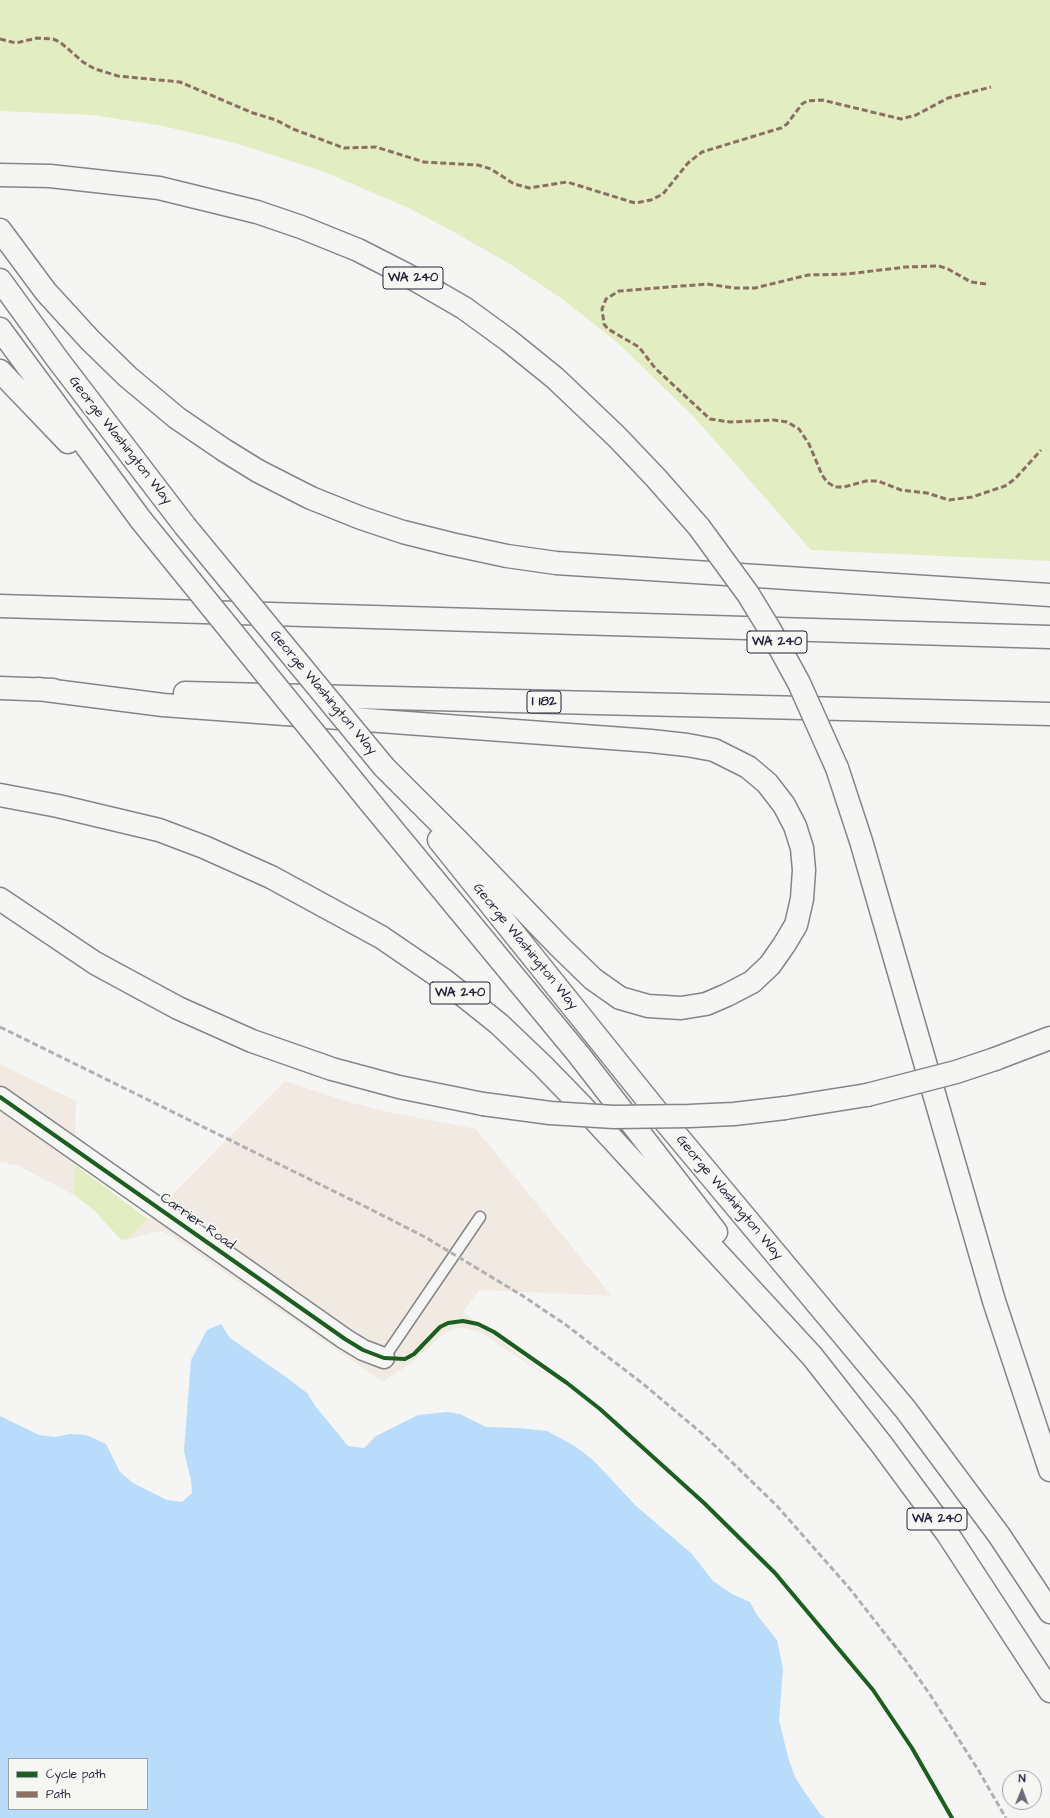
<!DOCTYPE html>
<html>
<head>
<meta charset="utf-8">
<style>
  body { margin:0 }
  #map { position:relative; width:1050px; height:1818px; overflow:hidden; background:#f5f5f3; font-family:"Architects Daughter",sans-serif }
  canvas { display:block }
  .legend { position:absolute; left:8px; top:1758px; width:140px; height:52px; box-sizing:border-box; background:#f6f6f2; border:1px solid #a1a1a9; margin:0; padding:5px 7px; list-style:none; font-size:12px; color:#22223b }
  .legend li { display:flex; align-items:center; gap:8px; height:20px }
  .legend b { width:20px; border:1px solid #a1a1a9 }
  .north { position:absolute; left:1002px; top:1770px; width:40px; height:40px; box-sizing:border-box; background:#f6f6f2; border:1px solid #a1a1a9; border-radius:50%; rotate:1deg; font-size:11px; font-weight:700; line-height:16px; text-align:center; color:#22223b }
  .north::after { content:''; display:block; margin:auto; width:14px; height:18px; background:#6c6c7b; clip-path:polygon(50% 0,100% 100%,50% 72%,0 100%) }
</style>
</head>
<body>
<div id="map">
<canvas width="1050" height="1818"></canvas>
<ul class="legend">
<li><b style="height:5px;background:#1b5e20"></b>Cycle path</li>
<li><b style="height:5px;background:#8d6e63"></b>Path</li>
</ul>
<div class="north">N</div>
</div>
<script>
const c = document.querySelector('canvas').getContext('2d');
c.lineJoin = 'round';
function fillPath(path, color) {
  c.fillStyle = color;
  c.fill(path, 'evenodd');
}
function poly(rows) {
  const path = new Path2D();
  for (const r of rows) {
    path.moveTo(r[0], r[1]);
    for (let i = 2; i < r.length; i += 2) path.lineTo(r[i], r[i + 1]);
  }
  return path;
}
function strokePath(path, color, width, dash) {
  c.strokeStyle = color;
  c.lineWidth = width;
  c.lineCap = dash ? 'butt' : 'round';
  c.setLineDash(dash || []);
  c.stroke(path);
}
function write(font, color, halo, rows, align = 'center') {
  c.font = font + ' "Architects Daughter",sans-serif';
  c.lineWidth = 4;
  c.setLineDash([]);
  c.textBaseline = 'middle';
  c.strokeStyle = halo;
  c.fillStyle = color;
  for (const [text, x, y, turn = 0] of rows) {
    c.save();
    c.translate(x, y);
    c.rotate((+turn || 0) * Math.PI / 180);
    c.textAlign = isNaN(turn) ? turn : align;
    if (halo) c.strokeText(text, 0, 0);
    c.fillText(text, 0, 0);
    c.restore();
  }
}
fillPath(poly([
  [0,1064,76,1101,74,1195,19,1166,0,1162],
  [285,1081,349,1102,389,1112,476,1129,612,1296,479,1290,463,1312,552,1380,480,1332,464,1328,456,1328,445,1333,412,1362,383,1382,169,1234,160,1231,128,1239]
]), '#f1eae2');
fillPath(poly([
  [0,0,1050,0,1050,561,811,550,694,417,618,343,561,298,510,264,452,231,411,209,322,171,235,143,163,126,93,115,0,111],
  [75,1165,148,1219,128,1239,121,1240,94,1210,74,1195]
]), '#e2edc2');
fillPath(poly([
  [221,1324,230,1338,283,1375,307,1393,316,1407,348,1446,364,1448,376,1436,418,1415,447,1412,460,1414,486,1427,518,1428,547,1431,573,1445,584,1453,595,1462,635,1505,692,1554,713,1581,732,1594,750,1602,757,1615,777,1640,783,1669,779,1720,788,1757,795,1777,803,1790,821,1815,825,1818,0,1818,0,1416,39,1435,54,1437,70,1434,86,1435,106,1444,120,1472,133,1483,167,1500,182,1502,192,1493,191,1480,184,1451,191,1360,207,1330],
  [9,1759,147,1759,147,1809,9,1809]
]), '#b8dcf9');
const lane = poly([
  [384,1358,480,1217]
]);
const street = poly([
  [0,1097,345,1339,363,1350,384,1358]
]);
const highway = poly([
  [0,175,50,176,159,188,257,212,301,227,358,250,407,275,464,308,508,340,555,378,617,437,656,478,699,527],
  [0,230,46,292,90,340,128,377,177,418,224,450,258,471,311,498,361,518,403,532,451,544,507,556,556,563,1050,595],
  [0,280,58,360,185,526],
  [0,329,141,520],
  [0,371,68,442],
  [0,606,1050,637],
  [0,688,53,690],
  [38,689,163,705,651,741,687,745,714,750,748,767,767,783,784,805,795,826,802,848,804,870,802,899,796,925,784,945,770,965,752,982,727,995,706,1004,681,1008,648,1006,620,998,593,979,559,946,457,840,384,767],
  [185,693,1050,714],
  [837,768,861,841,994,1301,1050,1470],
  [0,795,58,806,159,830,204,847,271,877,381,937,444,980,499,1024,543,1066,580,1104,812,1356,882,1445,947,1533,1050,1691],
  [374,807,579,1055,716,1232],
  [439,840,658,1113,906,1410,999,1535,1050,1612],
  [0,899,95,963,178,1008,252,1041,332,1069,399,1087,483,1104],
  [995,1059,1050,1038],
  [785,1108,867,1095]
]);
strokePath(lane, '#858589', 13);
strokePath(street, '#858589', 23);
strokePath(highway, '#858589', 25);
strokePath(lane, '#f5f5f3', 10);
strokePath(street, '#f5f5f3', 20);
strokePath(highway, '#f5f5f3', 22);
strokePath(poly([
  [0,1027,366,1207,425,1237,523,1296,566,1325,642,1383,705,1436,777,1506,850,1589,904,1658,929,1693,977,1768,1006,1818]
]), '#b0b0b2', 3, [6, 3]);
const highwayBridge = poly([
  [141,520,374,807],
  [185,526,384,767],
  [699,527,748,594,770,630,799,683,837,768],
  [867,1095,956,1072,995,1059],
  [483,1104,550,1113,614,1117,689,1116,734,1114,785,1108]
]);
strokePath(highwayBridge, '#858589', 25, []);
strokePath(highwayBridge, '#f5f5f3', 22);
strokePath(poly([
  [0,39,16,43,37,38,53,39,60,42,83,62,95,69,118,76,180,82,253,113,276,120,293,129,344,148,376,147,424,162,478,165,491,169,514,184,522,186,529,188,567,182,635,203,651,200,663,194,688,163,702,152,781,128,787,124,802,104,807,101,822,100,901,119,916,115,948,98,991,87],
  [986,284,971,282,948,269,939,266,906,267,847,274,808,275,755,288,734,288,707,284,619,291,606,299,602,309,604,324,608,329,639,347,655,368,710,419,730,422,774,420,787,422,799,429,809,444,822,475,827,482,835,487,844,487,866,481,878,481,901,490,927,493,949,500,972,497,1005,486,1015,479,1041,450]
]), '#8d6e63', 3, [6, 3]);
strokePath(poly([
  [0,1097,345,1339,363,1350,384,1358,405,1359,414,1354,440,1327,448,1323,463,1321,478,1324,494,1332,567,1383,600,1409,704,1503,775,1573,873,1690,912,1748,952,1818]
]), '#1b5e20', 4);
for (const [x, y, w] of [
  [413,278,60],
  [777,642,60],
  [544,702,34],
  [460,993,60],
  [937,1519,60]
]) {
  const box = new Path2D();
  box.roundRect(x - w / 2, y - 11, w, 22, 3);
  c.fillStyle = '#f6f6f2';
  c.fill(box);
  strokePath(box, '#22223b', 1);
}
write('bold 13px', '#22223b', null, [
  ["WA 240",413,278],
  ["WA 240",777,642],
  ["I 182",544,702],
  ["WA 240",460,993],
  ["WA 240",937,1519]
]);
write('14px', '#22223b', '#f6f6f2', [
  ["George Washington Way",120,441,52],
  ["George Washington Way",323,693,50],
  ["George Washington Way",525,947,51],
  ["George Washington Way",729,1198,50],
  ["Carrier Road",197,1222,35]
]);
</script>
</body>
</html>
